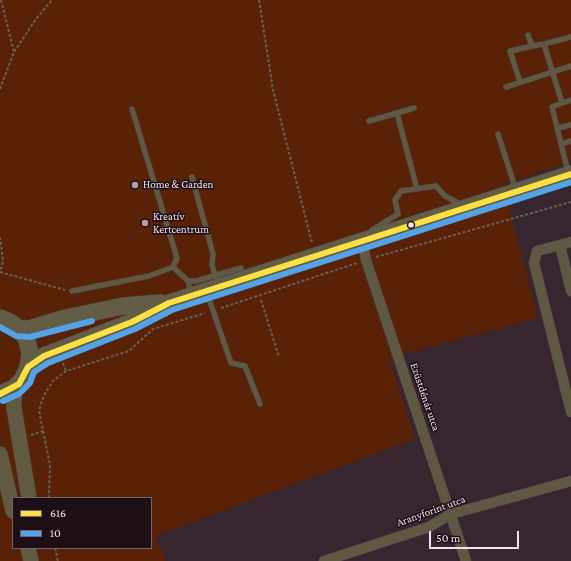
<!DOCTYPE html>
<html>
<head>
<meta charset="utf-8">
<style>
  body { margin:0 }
  #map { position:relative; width:571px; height:561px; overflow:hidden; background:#372630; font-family:"Crimson Pro",serif }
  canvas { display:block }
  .legend { position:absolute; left:12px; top:497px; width:140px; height:52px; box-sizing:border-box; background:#1c0f16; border:1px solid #73636c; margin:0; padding:5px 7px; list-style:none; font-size:12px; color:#f5e2ec }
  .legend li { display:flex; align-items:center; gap:8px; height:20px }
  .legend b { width:20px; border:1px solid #73636c }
  .scale { position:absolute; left:429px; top:531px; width:90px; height:18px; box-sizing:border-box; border:2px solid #f5e2ec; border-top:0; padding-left:5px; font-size:12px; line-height:14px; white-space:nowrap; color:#f5e2ec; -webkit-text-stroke:3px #1c0f16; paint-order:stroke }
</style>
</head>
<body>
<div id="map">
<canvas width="571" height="561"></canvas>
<ul class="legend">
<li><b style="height:5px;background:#fbe143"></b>616</li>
<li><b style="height:5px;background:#53a3e8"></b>10</li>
</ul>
<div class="scale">50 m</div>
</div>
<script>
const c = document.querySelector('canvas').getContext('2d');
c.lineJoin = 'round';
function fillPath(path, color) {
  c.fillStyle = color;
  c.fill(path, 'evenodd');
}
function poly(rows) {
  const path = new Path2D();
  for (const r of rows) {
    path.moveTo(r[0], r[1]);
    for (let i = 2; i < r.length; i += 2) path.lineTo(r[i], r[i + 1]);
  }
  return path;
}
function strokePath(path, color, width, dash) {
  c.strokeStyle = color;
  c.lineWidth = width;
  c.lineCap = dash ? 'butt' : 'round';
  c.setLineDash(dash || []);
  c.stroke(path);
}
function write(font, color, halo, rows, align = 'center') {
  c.font = font + ' "Crimson Pro",serif';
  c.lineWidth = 3;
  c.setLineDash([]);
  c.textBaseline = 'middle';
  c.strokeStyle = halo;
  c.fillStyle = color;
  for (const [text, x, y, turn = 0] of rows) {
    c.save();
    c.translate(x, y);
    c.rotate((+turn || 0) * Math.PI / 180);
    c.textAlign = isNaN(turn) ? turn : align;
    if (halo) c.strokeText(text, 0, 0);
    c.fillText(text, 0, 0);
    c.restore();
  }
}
fillPath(poly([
  [0,0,571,0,571,162,503,184,538,318,389,358,415,439,155,536,166,561,0,561],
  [13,498,151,498,151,548,13,548]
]), '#592106');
const lane = poly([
  [528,35,532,46,544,44,562,103,552,107,568,172],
  [544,44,571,37],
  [520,82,510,51,532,46],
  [506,87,571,66],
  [562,103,571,100],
  [132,109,177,258,173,267],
  [397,113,414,108],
  [369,121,397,113,417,189],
  [558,128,571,125],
  [498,134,516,190],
  [561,144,571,141],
  [192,177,213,254,212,265,218,285],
  [372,230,398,214,395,200,401,191,436,186,445,196,462,205],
  [188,281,196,281,241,268],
  [72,291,149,276,173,267,188,281,191,293],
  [207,293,231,363,245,366,260,404]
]);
const street = poly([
  [362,241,366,260,466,561],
  [571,242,537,251,534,263,571,412],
  [560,245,571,291],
  [324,561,429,527,451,514,571,481]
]);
const secondary = poly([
  [14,388,14,408,29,498],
  [0,454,13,511],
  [28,548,31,561]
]);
const primary = poly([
  [0,318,10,322,19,329,27,340,30,354,28,367,23,379,14,388,0,394],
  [19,329,29,329,66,318,123,306,161,303],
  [28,367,44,356,132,322,169,303,571,174]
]);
strokePath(lane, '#504249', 6);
strokePath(street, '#504249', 11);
strokePath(secondary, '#504249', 16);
strokePath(primary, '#504249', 18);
strokePath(poly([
  [1,0,14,52],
  [259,0,273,90,312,243],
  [0,89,14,52,36,19,52,0],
  [0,237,3,261,0,272],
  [376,257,571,202],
  [0,272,65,290],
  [261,300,279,357],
  [221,308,357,263],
  [63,363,66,371],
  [43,431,50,465,49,498],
  [31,435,43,431,39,410,44,395,53,381,66,371,129,351,153,329,205,313],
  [55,548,58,561]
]), '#686255', 2, [3, 2]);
strokePath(lane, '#5f5944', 5);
strokePath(street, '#5f5944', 10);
strokePath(secondary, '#605a40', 15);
strokePath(primary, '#625d44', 17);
strokePath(poly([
  [28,367,44,356,132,322,169,303,571,174],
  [0,394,19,384,28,367]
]), '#fbe143', 6);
strokePath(poly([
  [0,327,16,336,30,337,92,321],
  [3,401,19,394,30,383,34,372,48,363,135,329,172,310,571,182]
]), '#53a3e8', 6);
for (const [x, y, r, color] of [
  [135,185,4,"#b2a0aa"],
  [145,223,4,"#b2a0aa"],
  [411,225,3.5,"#f5e2ec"]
]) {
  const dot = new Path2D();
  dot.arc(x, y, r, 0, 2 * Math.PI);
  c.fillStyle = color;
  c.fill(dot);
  strokePath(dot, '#1c0f16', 1.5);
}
write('11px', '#f5e2ec', '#1c0f16', [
  ["Home & Garden",143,185],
  ["Kreatív",153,217],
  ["Kertcentrum",153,230]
], 'left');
write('11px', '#f5e2ec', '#1c0f16', [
  ["Ezüstdénár utca",425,397,71],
  ["Aranyforint utca",431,511,-20]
]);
</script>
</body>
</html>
